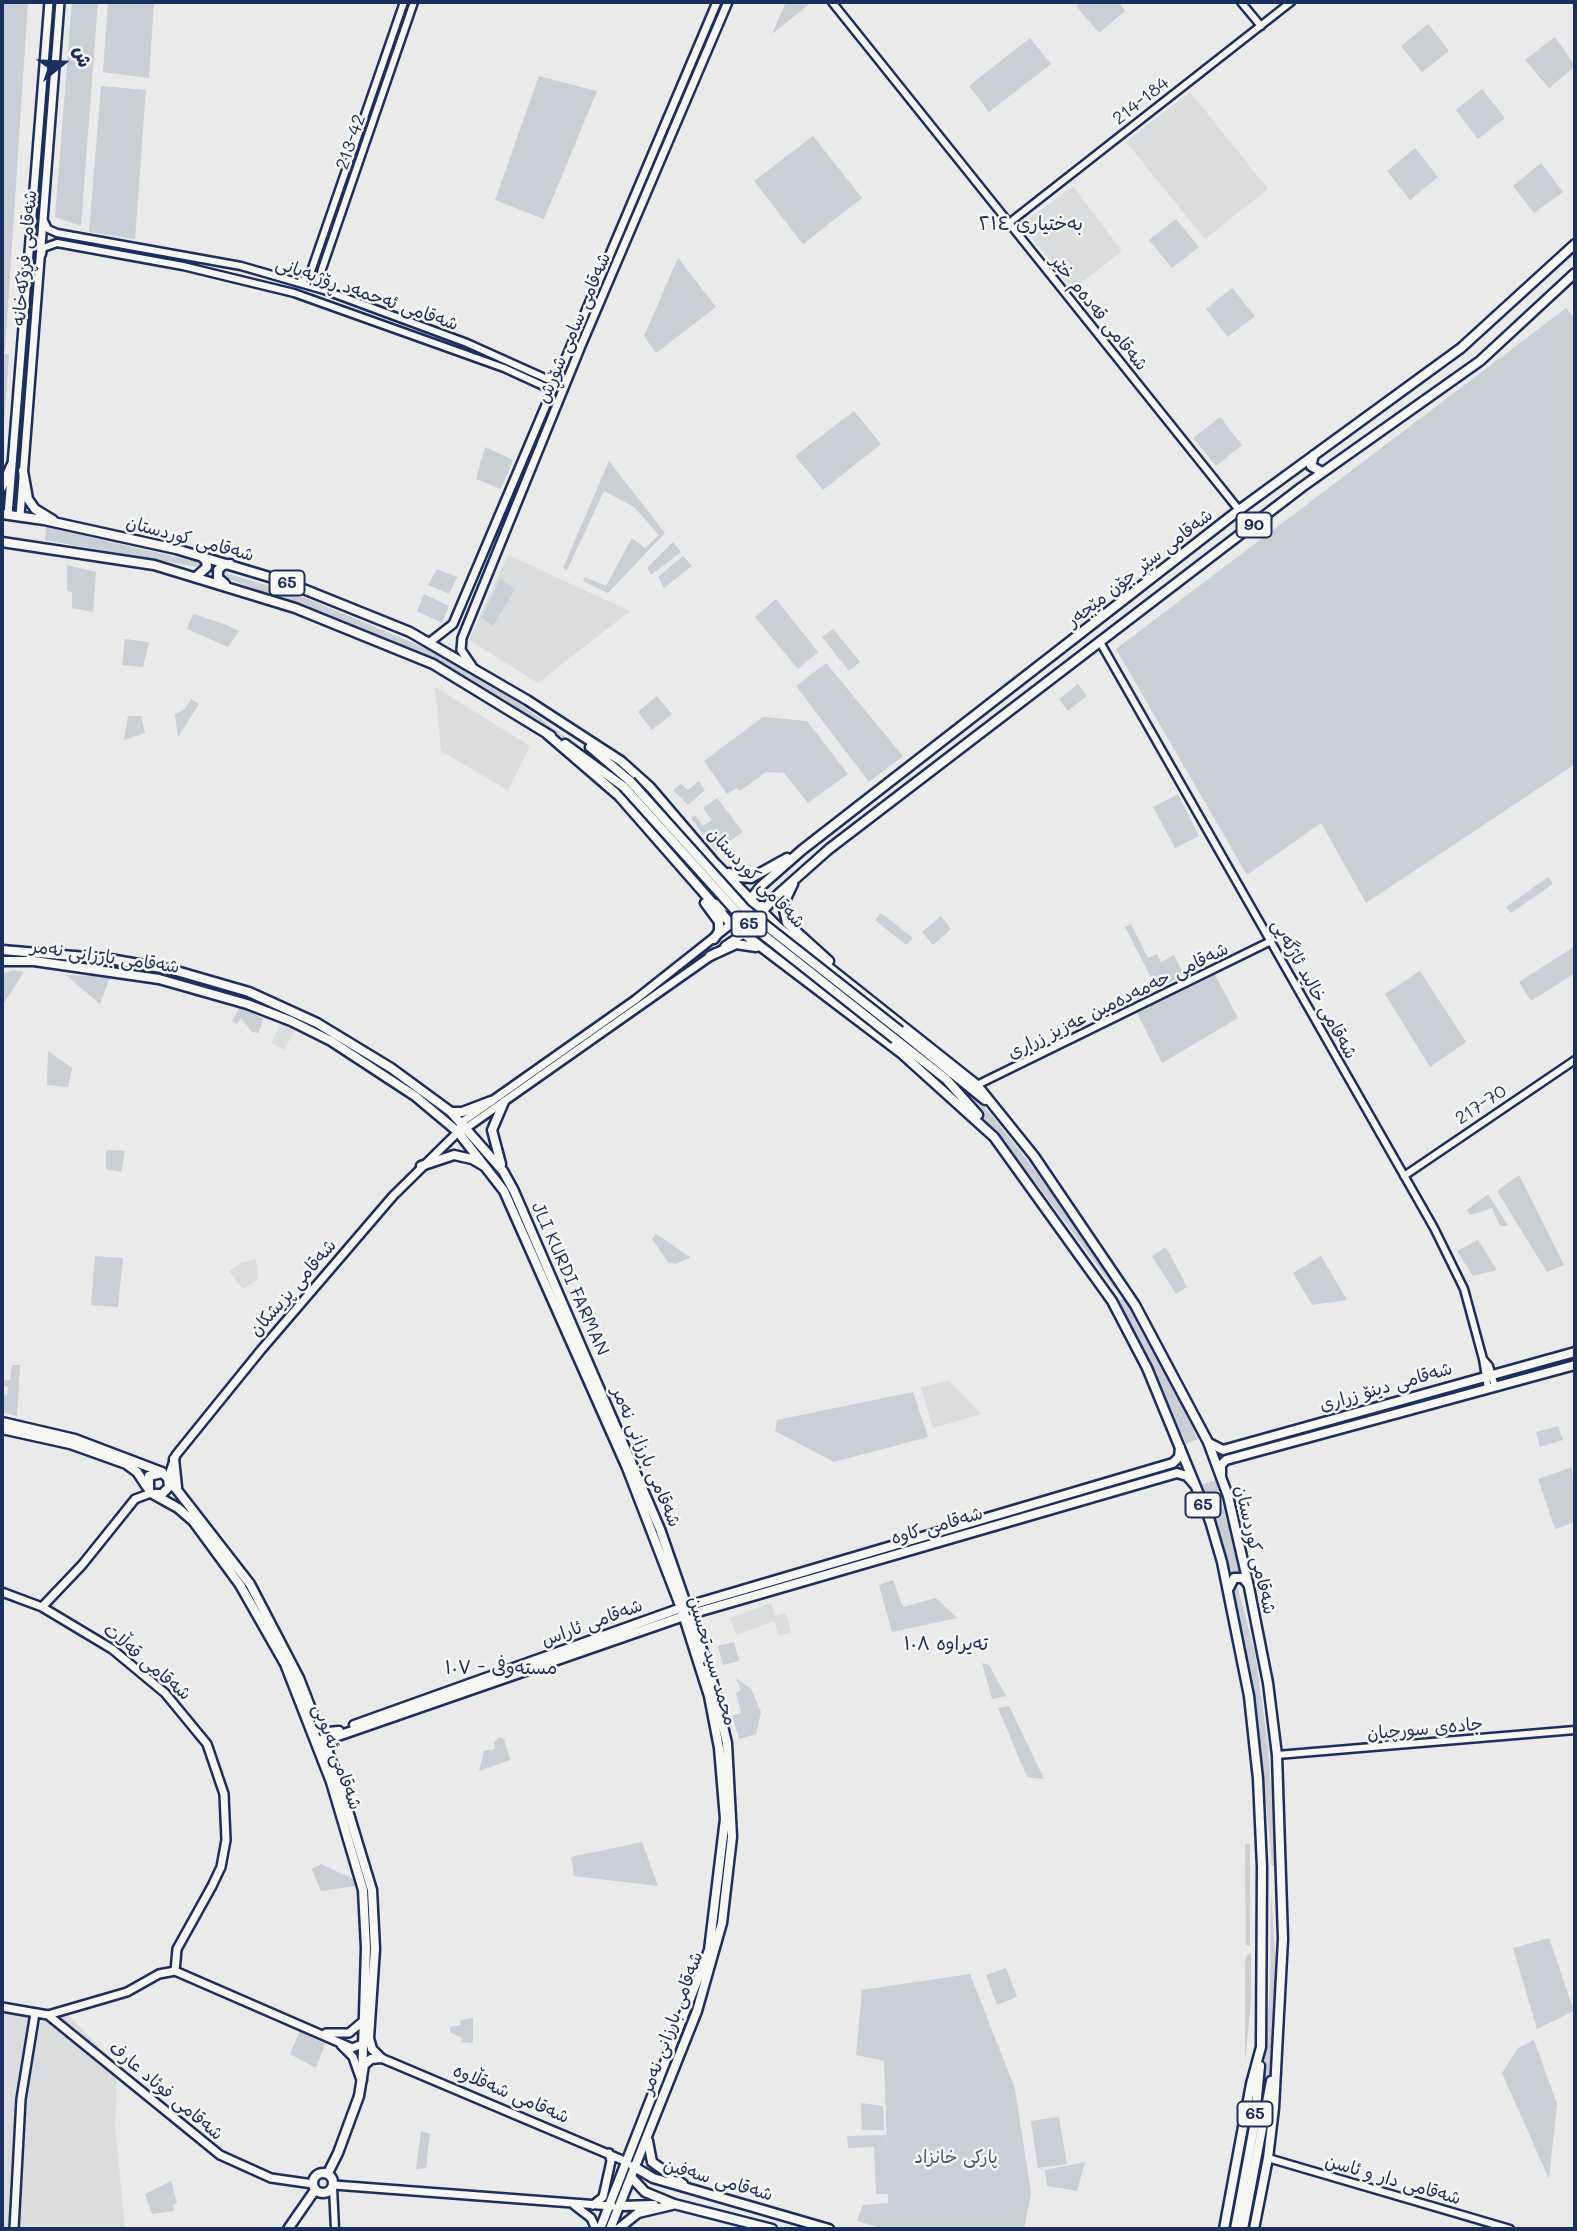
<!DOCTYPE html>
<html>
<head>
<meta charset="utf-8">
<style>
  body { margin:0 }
  #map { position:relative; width:1577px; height:2231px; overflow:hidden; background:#e9eae9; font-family:Mali,"Playpen Sans Arabic",sans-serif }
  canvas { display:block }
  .frame { position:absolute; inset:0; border:4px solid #1b2f5e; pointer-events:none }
  .north { position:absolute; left:28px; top:28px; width:70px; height:70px; -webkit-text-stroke:5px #f6f6f2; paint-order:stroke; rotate:72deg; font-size:19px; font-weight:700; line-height:28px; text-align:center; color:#1b2f5e }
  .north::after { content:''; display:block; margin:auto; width:24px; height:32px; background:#1b2f5e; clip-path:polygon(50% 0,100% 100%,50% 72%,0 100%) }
</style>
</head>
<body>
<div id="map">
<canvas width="1577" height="2231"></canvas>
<div class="frame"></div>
<div class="north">ش</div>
</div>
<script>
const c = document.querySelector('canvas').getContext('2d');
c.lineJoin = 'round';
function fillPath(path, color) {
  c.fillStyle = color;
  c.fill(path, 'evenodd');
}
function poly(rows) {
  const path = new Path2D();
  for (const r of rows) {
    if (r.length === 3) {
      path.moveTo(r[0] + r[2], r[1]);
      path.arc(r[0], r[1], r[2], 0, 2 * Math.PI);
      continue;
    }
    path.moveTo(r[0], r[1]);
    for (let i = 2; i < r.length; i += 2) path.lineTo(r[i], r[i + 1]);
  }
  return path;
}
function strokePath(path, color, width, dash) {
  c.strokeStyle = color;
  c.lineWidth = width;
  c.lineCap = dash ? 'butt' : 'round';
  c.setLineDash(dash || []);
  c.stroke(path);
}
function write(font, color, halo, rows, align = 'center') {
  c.font = font + ' Mali,"Playpen Sans Arabic",sans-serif';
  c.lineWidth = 5;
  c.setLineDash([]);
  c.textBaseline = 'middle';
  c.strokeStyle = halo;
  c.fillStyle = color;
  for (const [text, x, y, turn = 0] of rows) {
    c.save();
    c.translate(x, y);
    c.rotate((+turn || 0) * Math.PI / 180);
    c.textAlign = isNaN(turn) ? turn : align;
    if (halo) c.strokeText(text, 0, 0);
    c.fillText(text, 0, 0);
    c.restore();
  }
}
fillPath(poly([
  [1190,92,1268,189,1205,239,1126,142],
  [1073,186,1122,251,1072,290,1022,224],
  [508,555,630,611,538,683,469,640],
  [435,687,530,746,508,790,441,751],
  [281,1023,296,1028,284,1050,271,1043],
  [256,1259,258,1279,243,1289,229,1271,241,1263],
  [949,1381,981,1414,933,1428,921,1387],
  [771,1603,775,1616,786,1613,791,1632,779,1636,774,1621,736,1635,730,1618],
  [2,2003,63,2010,118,2066,115,2126,125,2228,2,2229]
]), '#dadcde');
fillPath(poly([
  [2,2,28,2,5,351,2,350],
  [72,2,98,2,81,226,55,217],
  [108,2,154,2,149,78,103,72],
  [786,2,812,2,772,34],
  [1081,2,1118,2,1125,11,1099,33,1076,6],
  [1428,24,1449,51,1422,72,1401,46],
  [1555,37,1575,66,1549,88,1525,60],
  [1030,38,1051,64,989,112,969,86],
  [539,76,597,91,544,219,495,200],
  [101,86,146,90,135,239,89,232],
  [1482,89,1505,118,1478,139,1456,110],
  [813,136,862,198,803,244,754,181],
  [1415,148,1438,177,1410,200,1387,171],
  [1541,163,1563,192,1534,213,1513,186],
  [1176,219,1199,247,1172,268,1149,240],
  [678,258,716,307,656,353,644,336],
  [1232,288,1255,316,1228,337,1206,309],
  [1566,308,1575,319,1575,764,1366,903,1321,823,1247,875,1116,649],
  [2,353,9,355,2,453],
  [854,411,881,444,823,490,795,456],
  [1220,417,1242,445,1216,466,1193,438],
  [485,447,513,460,501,489,476,479],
  [609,461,665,533,608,593,583,581,585,577,606,586,632,538,645,548,659,535,634,507,604,491,568,568,566,570,563,568],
  [46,527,203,563,202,568,45,540],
  [673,542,681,552,651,575,647,568],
  [683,556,692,566,664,588,658,577],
  [67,565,96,572,93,612,72,608,72,592,67,591],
  [437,569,457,577,449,594,428,585],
  [226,573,301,596,449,658,501,690,582,749,445,665,407,647,224,577],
  [500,579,515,589,493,626,482,618],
  [424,594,449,606,442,623,417,611],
  [776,599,818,652,798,669,755,617],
  [193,614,224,624,239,631,228,647,187,629],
  [833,629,860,662,849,671,822,637],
  [125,639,149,642,143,667,122,665],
  [826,663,903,756,869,782,796,686],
  [1078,684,1087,696,1068,711,1059,699],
  [657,696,672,714,652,730,638,712],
  [191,699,199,704,178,737,175,714,184,710],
  [128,716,141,716,145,733,124,740],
  [763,717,807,721,848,774,808,803,784,773,766,772,740,791,737,788,727,794,704,761],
  [699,781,705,790,688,805,673,790,681,784,688,790],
  [1178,794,1199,836,1175,848,1153,807],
  [717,798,743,832,716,851,691,818,695,815,703,826,712,820,703,808],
  [1548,877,1553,884,1511,913,1506,907],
  [881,913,913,938,906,945,875,920],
  [941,916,951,929,933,945,922,932],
  [1131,924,1148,958,1157,954,1161,962,1174,955,1184,975,1157,989,1125,927],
  [1575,946,1575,973,1531,1001,1519,982],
  [13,970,24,972,2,1006,2,974],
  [1420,971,1466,1042,1430,1067,1385,994],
  [66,975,110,977,100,1004],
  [1215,975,1238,1018,1162,1063,1137,1013],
  [240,1006,263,1019,259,1033,252,1032,241,1018,237,1024,232,1021],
  [48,1051,72,1068,68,1087,47,1085],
  [951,1079,991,1114,1045,1183,1112,1277,1116,1291,1039,1187],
  [106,1150,125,1151,121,1172,106,1169],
  [1519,1175,1564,1265,1547,1272,1497,1191],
  [1488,1194,1508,1226,1500,1226,1492,1208,1470,1215,1467,1210],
  [656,1234,690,1257,690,1258,675,1264,668,1262,652,1239],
  [1478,1240,1497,1270,1473,1276,1457,1251],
  [1166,1247,1187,1287,1176,1294,1152,1256],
  [95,1256,123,1258,118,1307,91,1305],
  [1321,1256,1347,1300,1312,1305,1293,1273],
  [1124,1298,1164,1370,1198,1439,1186,1444,1156,1375,1117,1302],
  [12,1365,20,1365,17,1416,2,1412,2,1394,7,1395,8,1387,3,1386,4,1380,10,1380],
  [913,1392,928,1437,834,1462,775,1431,777,1420],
  [1558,1426,1563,1440,1540,1447,1536,1432],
  [1572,1467,1575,1522,1555,1529,1538,1479],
  [1216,1480,1241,1575,1232,1578,1202,1484],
  [893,1580,903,1607,936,1598,957,1618,892,1632,879,1585],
  [1237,1585,1255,1653,1268,1746,1276,1865,1272,1866,1261,1747,1234,1588],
  [734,1642,739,1661,723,1665,718,1646],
  [982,1663,989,1665,1006,1696,992,1699],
  [736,1678,751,1689,761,1712,756,1734,739,1739,732,1716,741,1713,736,1693,741,1690],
  [1009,1706,1044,1779,1027,1777,998,1708],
  [499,1737,504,1739,510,1760,479,1771,484,1751,495,1749,494,1743],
  [642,1842,658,1886,574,1876,571,1857],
  [1245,1844,1250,1844,1250,1946,1246,1945],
  [321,1864,355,1880,356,1886,321,1891,312,1869],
  [1271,1892,1277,1983,1272,2063,1267,2082,1264,2083,1270,1983],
  [1549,1938,1574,2011,1537,2029,1513,1948],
  [1251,1953,1251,2002,1245,2062,1245,1970,1246,1956],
  [1006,1968,1017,1997,997,2005,986,1975],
  [970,1974,1015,2089,1031,2193,1024,2229,885,2229,857,2221,863,2205,888,2203,888,2194,876,2194,874,2147,848,2148,847,2136,886,2135,887,2144,884,2061,856,2055,862,1990],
  [473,2018,473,2043,462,2042,462,2038,450,2032,450,2027,460,2025,461,2020],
  [300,2031,325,2044,316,2068,290,2054],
  [1534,2040,1557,2104,1549,2179,1502,2073,1518,2048],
  [861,2103,883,2106,884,2130,862,2130],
  [1059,2117,1067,2164,1038,2168,1031,2121],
  [421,2131,430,2134,426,2168,416,2169],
  [1085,2162,1077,2191,1047,2186,1045,2170],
  [171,2181,177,2203,173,2205,174,2211,152,2214,145,2194]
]), '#caced5');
const tertiary = poly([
  [832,2,1239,510],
  [1241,2,1261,26],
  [44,221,48,229,57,233,241,266,324,290,467,343,547,379,558,377],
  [1009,223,1291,2],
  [42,254,43,248,57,243,183,266,294,293,504,368,552,390],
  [300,283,310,274,404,2],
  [324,290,319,281,322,269,414,2],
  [1100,642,1434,1228,1464,1289,1483,1359,1488,1389],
  [977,1085,1271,941],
  [1404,1176,1575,1060],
  [1483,1359,1489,1366,1495,1387],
  [1277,1755,1575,1730],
  [1268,2158,1510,2229],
  [333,2187,335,2229]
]);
const secondary = poly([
  [8,515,49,2],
  [20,516,60,2],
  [430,642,453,624,717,2],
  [472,666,461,650,462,638,581,346,728,2],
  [725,946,743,934],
  [462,1131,715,953],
  [168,1478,176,1455,261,1350,393,1196,458,1132,462,1122,635,1000,731,924],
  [2,1592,42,1607,112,1649,165,1693,207,1744,224,1794,226,1840,221,1867,212,1886,177,1949,175,1971],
  [42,1607,82,1565,135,1499,151,1493],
  [2,2007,48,2015,127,1992,159,1974,175,1971,352,2048,365,2043],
  [48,2015,220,2155,271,2178,313,2184],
  [326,2033,349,2033,362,2022],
  [341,2045,353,2057,361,2080],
  [381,2058,627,2162],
  [334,2185,612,2206],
  [574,2205,591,2218,596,2229],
  [593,2205,603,2197,611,2161,609,2153],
  [14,2229,21,2099,35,2013]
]);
const primary = poly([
  [2,950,110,959,173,970,249,992,317,1023,391,1068,451,1112,503,1171,514,1191,660,1529,711,1676,727,1743,732,1837,722,1923,697,2011,610,2229],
  [2,961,34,961,159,979,247,1004,291,1021,331,1041,415,1096,458,1132,504,1191,627,1468,681,1608,709,1696,719,1748,725,1819,709,1950,600,2229],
  [451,1112,462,1112,491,1101],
  [501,1164,492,1130,504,1102],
  [421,1166,454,1155,472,1159,484,1166],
  [2,1422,75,1439,162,1472],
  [2,1429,70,1444,126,1464,137,1472,147,1487],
  [1209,1443,1223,1450,1575,1352],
  [174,1459,177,1487],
  [1221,1474,1221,1465,1226,1460,1575,1365],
  [170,1481,250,1584,299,1678,338,1778,372,1890,375,1949,369,2038,372,2049,381,2058],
  [153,1494,162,1494,169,1487,168,1478,162,1473,149,1476,149,1491,151,1493,178,1508,193,1521,240,1585,285,1664,331,1782,363,1890,366,1948,362,2080],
  [316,1725,327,1732,339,1731],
  [354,1725,681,1608,1173,1463,1179,1457,1180,1448],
  [328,1751,330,1740,335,1737,684,1616,1177,1473,1187,1476,1194,1484],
  [648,2141,652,2162,683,2184],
  [633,2166,653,2178,829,2229],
  [323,2183,10],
  [328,2173,338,2153,359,2096,364,2065,371,2059,381,2058],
  [631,2177,645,2192,674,2204,772,2229],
  [620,2206,654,2205],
  [288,2229,315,2190],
  [618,2229,638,2213,672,2205]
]);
const trunk = poly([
  [1314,455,1311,466,1322,472],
  [23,471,28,499,35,509,53,520],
  [2,487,11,466],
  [2,514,44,520,176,549,286,582,410,632,527,700,621,761,650,787,714,862,778,927,977,1085,1034,1156,1135,1305,1208,1442,1228,1496,1249,1587,1268,1683,1277,1755,1283,1939,1274,2108,1268,2158,1254,2229],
  [2,542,154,565,295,608,433,664,551,736],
  [197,576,207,567,206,561,200,555],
  [225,584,218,578,218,570,223,565,230,564],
  [547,734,619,796,731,924,901,1053,994,1137,1112,1301,1147,1368,1210,1521,1222,1562,1249,1696,1258,1779,1262,1867,1261,2047,1251,2084,1224,2229],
  [565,744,624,787],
  [590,747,630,781],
  [729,873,738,877,751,878,787,858],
  [793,884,783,905,787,923,829,961],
  [705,903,719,922,719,931,714,939],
  [713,903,739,910,762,906],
  [731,924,761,886,802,850,1239,510,1461,348,1575,244],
  [743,934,775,897,829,849,1302,487,1480,361,1575,273],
  [710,956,736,944,756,947],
  [900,1031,985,1100],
  [895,1039,946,1079,978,1115],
  [1229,1588,1234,1578,1243,1578,1248,1584],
  [1235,2229,1254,2127,1260,2066],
  [1243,2229,1271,2081]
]);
strokePath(tertiary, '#1b2f5e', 11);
strokePath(secondary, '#1b2f5e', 12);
strokePath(primary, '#1b2f5e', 13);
strokePath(trunk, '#1b2f5e', 13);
strokePath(tertiary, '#f6f6f2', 6);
strokePath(secondary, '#f6f6f2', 7);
strokePath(primary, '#f6f6f2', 8);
strokePath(trunk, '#f6f6f2', 8);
const trunkBridge = poly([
  [630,781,745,909,900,1031],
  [624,787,742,918,895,1039]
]);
strokePath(trunkBridge, '#1b2f5e', 13, []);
strokePath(trunkBridge, '#f6f6f2', 8);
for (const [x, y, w] of [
  [1254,525,35],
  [287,583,35],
  [749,924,35],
  [1203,1505,35],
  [1255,2114,35]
]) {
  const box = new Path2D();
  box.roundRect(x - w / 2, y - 12.5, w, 25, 5);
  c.fillStyle = '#f6f6f2';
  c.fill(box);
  strokePath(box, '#1b2f5e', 2);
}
write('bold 16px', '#1b2f5e', null, [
  ["90",1254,525],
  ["65",287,583],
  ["65",749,924],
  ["65",1203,1505],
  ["65",1255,2114]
]);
write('18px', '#1b2f5e', '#f6f6f2', [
  ["214-184",1141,101,-38],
  ["213-42",351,142,-71],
  ["شەقامی فڕۆکەخانە",25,258,-85],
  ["شەقامی ئەحمەد ڕۆژبەیانی",367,294,19],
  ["شەقامی قەدەم خێر",1099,313,51],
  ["شەقامی سامی شۆڕش",574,328,-67],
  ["شەقامی کوردستان",190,539,15],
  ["شەقامی سێر جۆن مێجەر",1140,568,-38],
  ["شەقامی کوردستان",756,878,46],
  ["شەقامی بارزانی نەمر",105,957,8],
  ["شەقامی خالید ئاژگەیی",1314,989,61],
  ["شەقامی حەمەدەمین عەزیز زراری",1118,1001,-26],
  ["217-70",1481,1105,-33],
  ["JLI KURDI FARMAN",570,1279,66],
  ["شەقامی پزیشکان",293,1288,-49],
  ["شەقامی دینۆ زراری",1386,1387,-16],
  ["شەقامی بارزانی نەمر",646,1457,67],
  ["شەقامی کاوە",937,1526,-16],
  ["شەقامی کوردستان",1255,1550,77],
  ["شەقامی ئاراس",592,1623,-20],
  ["محمد سید تحسین",712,1661,74],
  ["شەقامی قەڵات",147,1662,40],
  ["جادەی سورچیان",1425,1729,-5],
  ["شەقامی ئەیوبی",337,1757,70],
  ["شەقامی بارزانی نەمر",672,2023,-70],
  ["شەقامی فوئاد عارف",166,2091,40],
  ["شەقامی شەقڵاوە",511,2094,23],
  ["شەقامی سەفین",718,2180,16],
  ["شەقامی دار و ئاسن",1393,2180,16]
]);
write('18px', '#47577c', '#f6f6f2', [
  ["پارکی خانزاد",956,2157]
]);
write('19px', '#1b2f5e', '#f6f6f2', [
  ["بەختیاری ٢١٤",1031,224],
  ["تەیراوە ١٠٨",946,1644],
  ["مستەوفی - ١٠٧",501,1668]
]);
</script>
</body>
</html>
